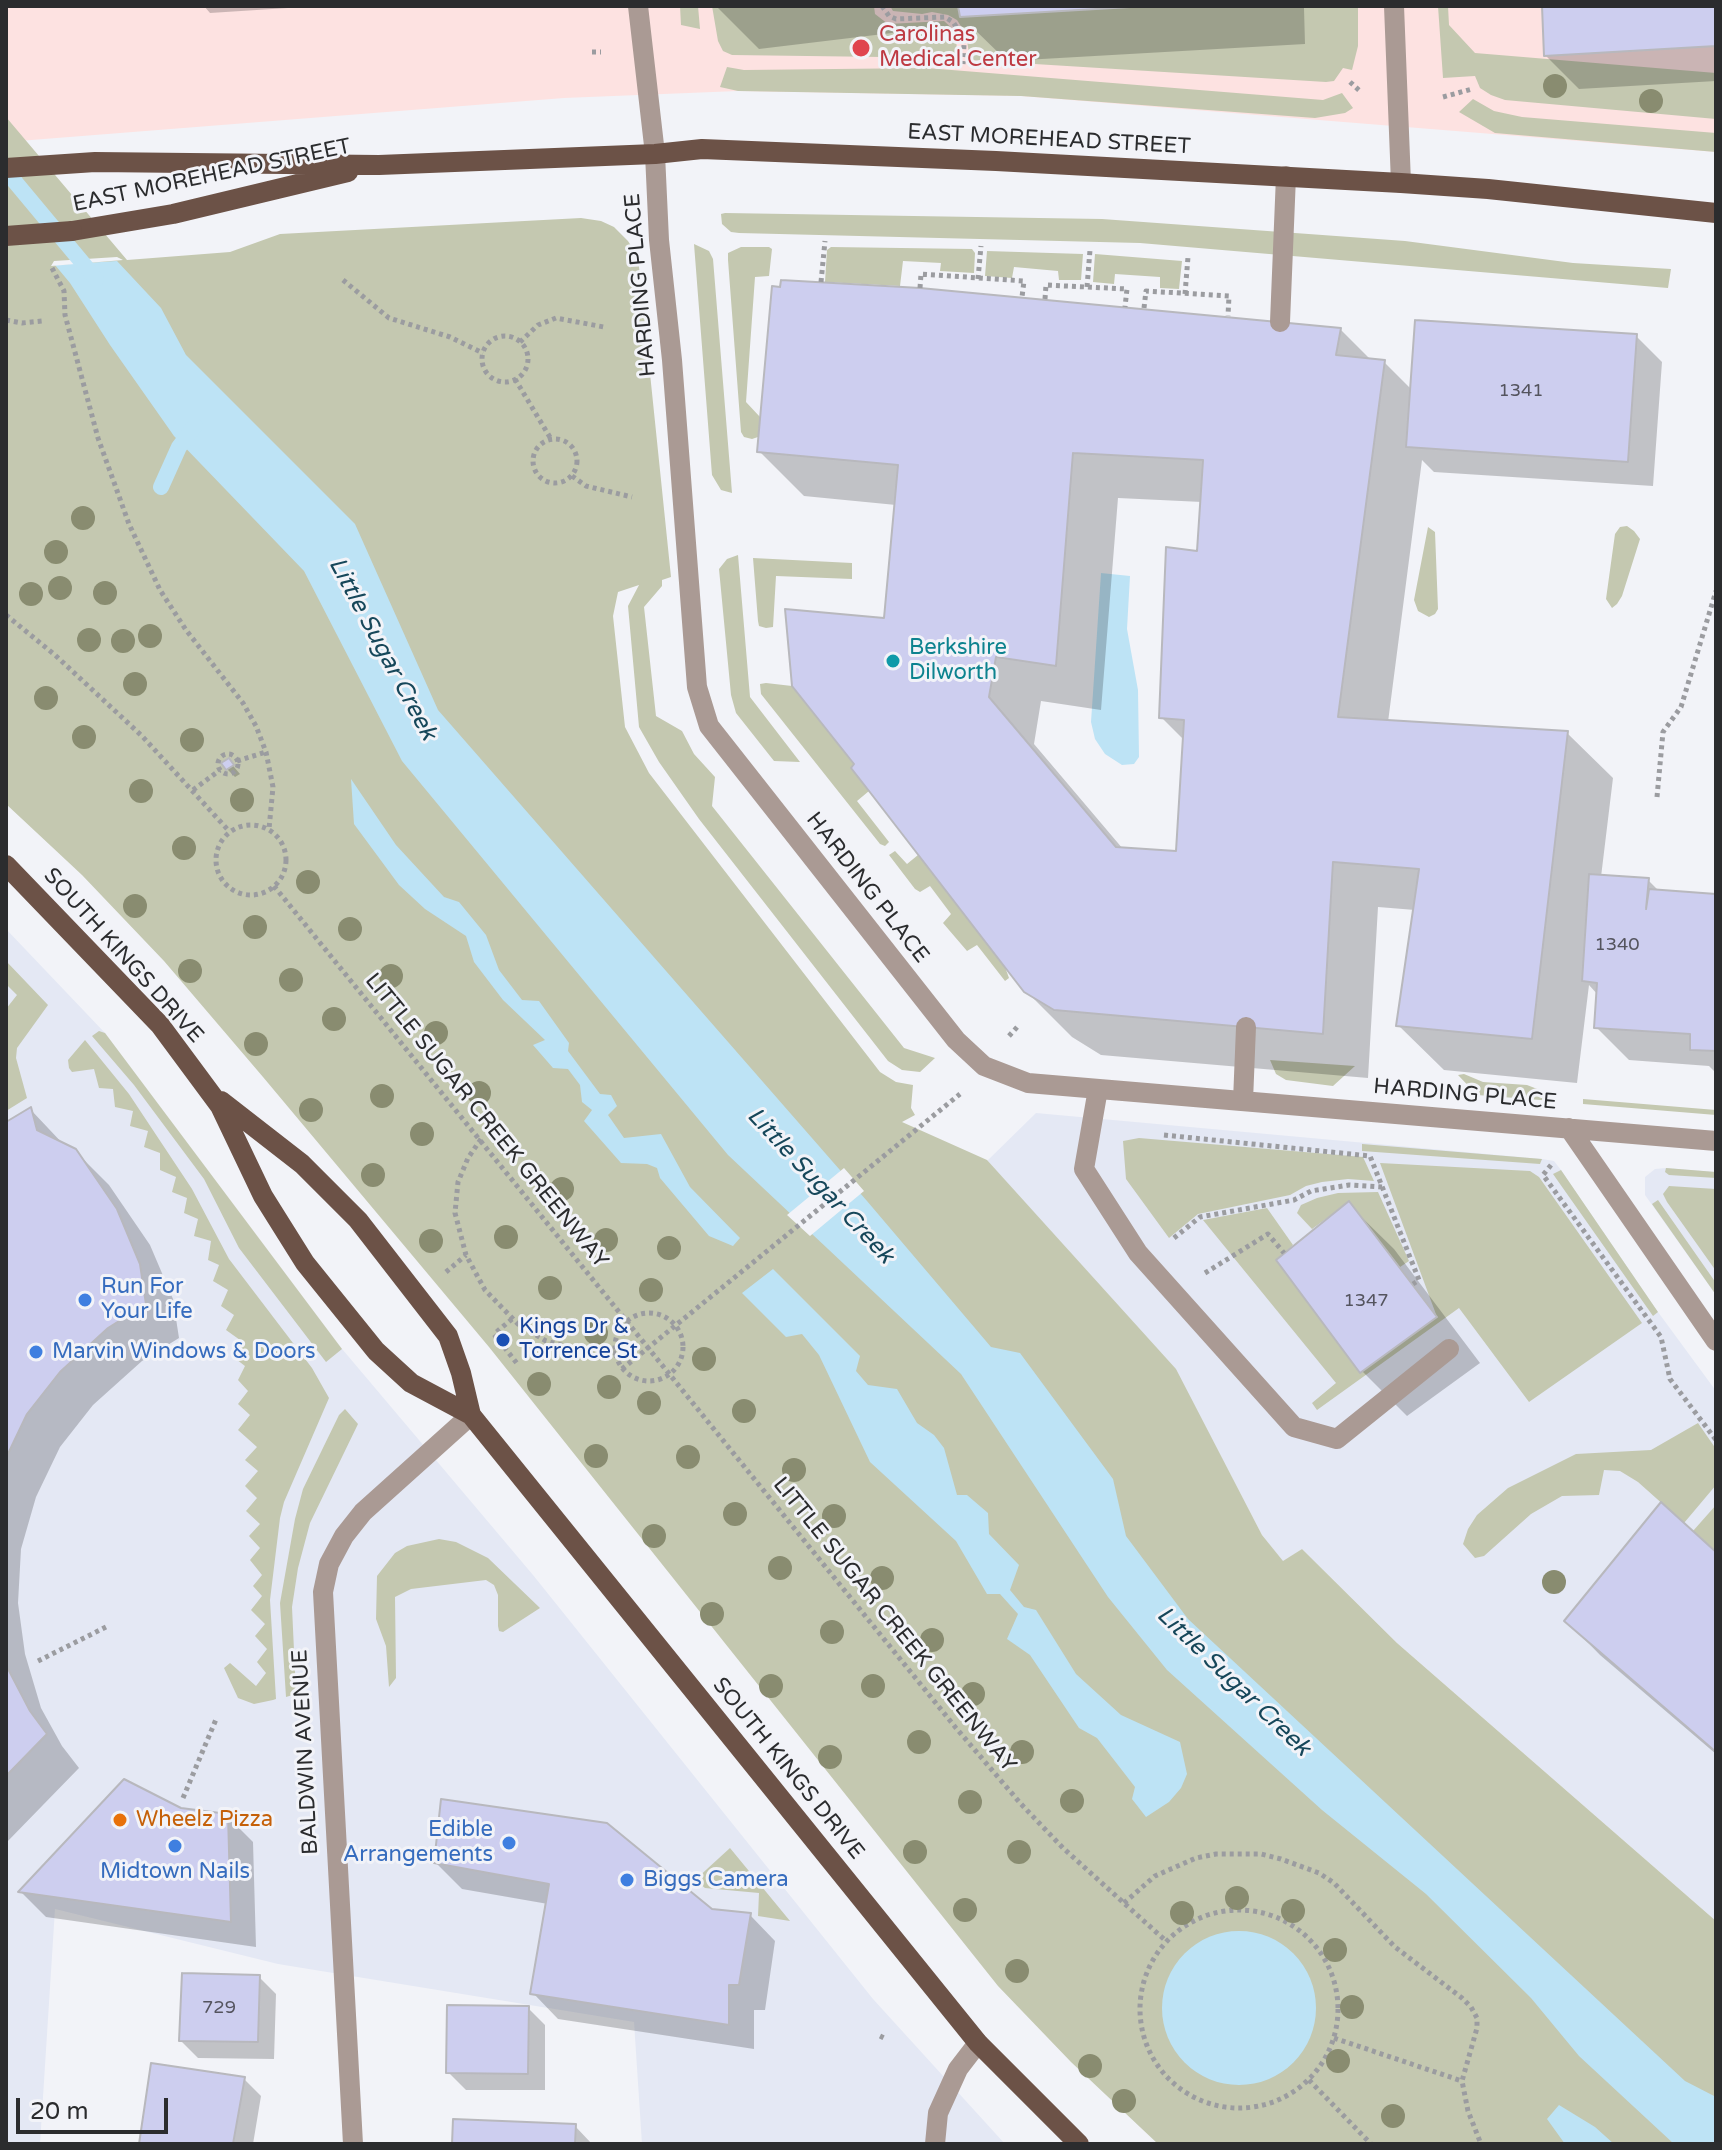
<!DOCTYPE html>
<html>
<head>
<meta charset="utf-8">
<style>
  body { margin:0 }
  #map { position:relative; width:1722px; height:2150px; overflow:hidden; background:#f2f3f8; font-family:"Varela Round",sans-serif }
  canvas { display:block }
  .frame { position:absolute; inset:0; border:8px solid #2b2c2e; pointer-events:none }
  .scale { position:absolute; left:16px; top:2098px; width:152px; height:36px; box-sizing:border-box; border:4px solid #2b2c2e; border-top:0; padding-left:10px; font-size:24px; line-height:28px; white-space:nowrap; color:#2b2c2e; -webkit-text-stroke:6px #f2f3f8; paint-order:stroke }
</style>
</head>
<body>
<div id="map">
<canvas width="1722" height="2150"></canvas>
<div class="frame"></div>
<div class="scale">20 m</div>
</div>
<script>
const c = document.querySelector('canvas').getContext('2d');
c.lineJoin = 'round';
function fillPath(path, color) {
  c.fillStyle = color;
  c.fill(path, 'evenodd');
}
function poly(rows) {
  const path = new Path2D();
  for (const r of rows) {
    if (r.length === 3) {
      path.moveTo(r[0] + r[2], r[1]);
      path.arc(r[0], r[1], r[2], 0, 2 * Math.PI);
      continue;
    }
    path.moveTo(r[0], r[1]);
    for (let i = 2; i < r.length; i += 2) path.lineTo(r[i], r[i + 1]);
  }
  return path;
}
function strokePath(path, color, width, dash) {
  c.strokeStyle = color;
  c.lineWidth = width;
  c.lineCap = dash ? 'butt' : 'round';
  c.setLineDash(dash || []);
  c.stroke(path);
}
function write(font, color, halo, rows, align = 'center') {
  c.font = font + ' "Varela Round",sans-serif';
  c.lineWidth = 6;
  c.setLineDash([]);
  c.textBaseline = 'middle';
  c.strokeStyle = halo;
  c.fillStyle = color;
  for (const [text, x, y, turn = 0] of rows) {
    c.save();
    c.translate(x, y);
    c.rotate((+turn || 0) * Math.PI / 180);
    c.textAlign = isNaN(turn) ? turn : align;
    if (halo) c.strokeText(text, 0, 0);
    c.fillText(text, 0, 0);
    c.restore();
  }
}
fillPath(poly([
  [6,929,105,1033,332,1337,533,1575,873,1999,1005,2144,642,2144,634,2022,278,1964,55,1909,40,2144,6,2144],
  [1036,1113,1542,1159,1554,1161,1561,1170,1658,1312,1716,1391,1716,1921,1397,1643,1302,1549,1283,1562,1262,1535,1175,1369,987,1161],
  [1666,1168,1716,1172,1716,1295,1645,1195,1645,1177,1655,1169]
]), '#e4e8f4');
fillPath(poly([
  [6,6,1716,6,1716,152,1021,96,738,91,564,98,6,142]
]), '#fde2e1');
fillPath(poly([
  [680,6,698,6,700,29,681,25],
  [712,6,874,6,875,14,888,24,944,21,955,31,958,58,732,55,723,51,718,41],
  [890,6,958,6,960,17,1147,6,1358,6,1358,46,1352,70,1343,68,1334,81,1326,82,970,60,966,34,957,20,948,15,932,12,922,14,893,11],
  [1438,6,1448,6,1449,25,1475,53,1716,73,1716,119,1505,100,1491,95,1480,88,1475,76,1443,78],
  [727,67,744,70,927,68,1323,100,1342,93,1353,108,1345,113,1315,118,1021,96,738,91,720,87],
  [1473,99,1494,111,1522,117,1716,133,1716,152,1495,133,1459,112],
  [6,117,127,260,230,252,280,234,581,218,601,221,614,227,628,241,638,257,671,577,662,580,662,586,644,607,656,716,682,731,694,754,715,777,712,806,904,1048,935,1058,920,1072,902,1070,888,1061,699,819,659,762,639,727,628,606,639,585,618,592,613,616,625,727,649,773,880,1072,896,1082,913,1085,911,1108,915,1115,902,1122,987,1160,1176,1369,1262,1535,1283,1561,1302,1549,1397,1643,1716,1921,1716,2144,1158,2144,1071,2062,998,1986,489,1347,263,1077,164,961,82,875,6,804],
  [725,213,1102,219,1405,241,1573,263,1671,269,1668,288,1140,243,739,233,731,232,722,224,721,214],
  [694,244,709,251,713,259,732,493,721,490,712,475],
  [741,247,769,247,772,249,769,276,755,277,746,402,760,417,758,437,752,439,744,437,741,432,728,260,728,253],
  [831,247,972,249,975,253,974,273,940,271,941,263,903,261,900,286,825,282,827,250],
  [987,251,1083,254,1081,280,1059,280,1058,271,1014,267,1012,278,985,276],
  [1095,254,1182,261,1179,289,1160,288,1160,277,1115,274,1114,284,1093,282],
  [1627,526,1634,531,1640,539,1622,596,1617,604,1612,608,1606,599,1615,534,1620,527],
  [1428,527,1435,532,1438,609,1435,614,1429,617,1418,611,1414,600],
  [738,555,750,697,800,762,774,761,736,713,731,695,719,569,727,559],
  [753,558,852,563,852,579,776,576,773,627,766,628,759,626,758,621],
  [766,683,792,686,854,764,851,768,869,791,857,801,889,842,885,846,880,844,761,694,760,684],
  [895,851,907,864,918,855,1005,967,1009,978,1005,981,977,945,967,951,943,923,951,914,930,886,920,892,915,889,889,855],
  [6,961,48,1005,17,1048,16,1058,27,1098,6,1111,6,1009,17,995,6,984],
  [99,1031,105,1033,342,1349,326,1362,239,1248,204,1179,134,1085,92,1036],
  [85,1040,129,1094,192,1189,229,1259,312,1368,329,1398,284,1502,280,1518,270,1600,276,1699,273,1700,254,1704,238,1698,224,1668,230,1663,256,1686,266,1673,257,1662,267,1649,255,1636,265,1624,251,1610,262,1596,253,1586,262,1575,250,1560,260,1548,249,1536,260,1524,246,1511,257,1498,245,1486,258,1471,245,1460,257,1447,238,1430,250,1415,238,1404,248,1391,238,1380,245,1366,232,1356,240,1340,226,1330,234,1315,221,1306,228,1290,213,1281,219,1265,208,1260,211,1241,194,1236,198,1219,184,1213,187,1198,172,1192,176,1177,160,1170,160,1153,144,1147,148,1131,130,1126,133,1111,115,1107,113,1089,99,1088,94,1069,72,1072,69,1068,68,1060],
  [1270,1060,1355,1066,1333,1086,1286,1080,1276,1074],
  [1464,1074,1483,1082,1527,1085,1545,1092,1553,1097,1553,1101,1477,1095,1458,1075],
  [1583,1099,1716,1110,1716,1115,1583,1104],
  [1139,1138,1363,1157,1374,1181,1348,1179,1322,1182,1306,1186,1290,1195,1198,1214,1169,1238,1126,1179,1123,1141],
  [1362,1144,1542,1159,1540,1164,1362,1151],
  [1380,1163,1530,1171,1539,1177,1642,1323,1529,1402,1459,1308,1317,1410,1312,1403,1336,1383,1203,1220,1267,1208,1293,1245,1277,1260,1437,1317],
  [1666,1168,1716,1172,1716,1178,1669,1175,1665,1172],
  [1561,1170,1658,1312,1653,1316,1553,1174],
  [1669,1186,1716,1189,1716,1271,1667,1202,1663,1194],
  [1378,1192,1409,1261,1400,1267,1349,1202,1312,1229,1297,1213,1301,1205,1317,1198,1338,1193],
  [1658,1200,1716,1283,1716,1295,1652,1204],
  [345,1409,358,1424,310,1523,298,1568,292,1607,296,1694,286,1697,280,1603,295,1519,303,1489,339,1415],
  [1698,1423,1716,1449,1716,1485,1684,1523,1638,1482,1620,1471,1604,1470,1599,1495,1562,1496,1531,1514,1484,1556,1475,1558,1463,1544,1468,1529,1477,1515,1508,1488,1576,1454,1651,1450],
  [1716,1505,1716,1552,1693,1531],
  [439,1539,456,1542,488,1558,540,1608,503,1632,499,1631,498,1626,498,1595,494,1585,486,1580,411,1589,395,1597,396,1678,389,1687,386,1646,376,1619,377,1576,395,1553,407,1546],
  [730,1848,790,1921,758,1916,759,1893,705,1888,695,1880]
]), '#c4c8b0');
fillPath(poly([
  [117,261,161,308,186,355,355,524,438,710,867,1201,991,1347,1020,1353,1113,1479,1126,1536,1188,1619,1685,2081,1716,2097,1716,2144,1674,2144,1579,2056,1531,1998,1426,1894,1322,1810,1167,1670,1108,1597,961,1374,728,1155,402,761,304,571,174,436,110,345,70,283,55,265],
  [1101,573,1130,576,1127,629,1138,690,1139,757,1134,764,1122,765,1105,754,1095,739,1091,722],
  [351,779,396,845,444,897,459,902,486,935,499,970,522,1000,539,1001,569,1043,568,1051,600,1094,611,1095,617,1106,608,1115,624,1138,661,1134,690,1187,740,1238,733,1246,709,1236,660,1178,657,1168,647,1164,621,1163,584,1121,592,1110,582,1102,580,1085,568,1069,553,1068,533,1045,545,1040,503,1000,474,962,466,936,425,909,399,885,354,824],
  [773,1269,860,1356,856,1371,868,1385,897,1389,917,1423,934,1435,944,1448,957,1495,967,1495,988,1513,989,1534,1019,1565,1010,1590,1024,1607,1036,1610,1076,1674,1121,1715,1180,1742,1187,1774,1181,1788,1169,1802,1146,1817,1132,1799,1135,1787,1097,1738,1079,1728,1030,1655,1007,1639,1018,1614,1000,1594,987,1594,956,1541,870,1462,819,1355,802,1334,786,1337,742,1293],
  [1239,2008,77],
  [1559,2105,1595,2127,1614,2144,1565,2144,1547,2119]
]), '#bde3f5');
fillPath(poly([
  [117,257,123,260,51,266,54,261],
  [844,1168,864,1191,810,1236,787,1215]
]), '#f2f3f8');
fillPath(poly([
  [204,6,319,6,210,13],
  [716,6,1326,6,1326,7,1304,8,1305,44,1007,61,972,27,925,29,759,49],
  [1544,6,1716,6,1716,81,1579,89,1546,56],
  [1340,329,1371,360,1384,362,1412,390,1636,336,1662,362,1653,486,1434,472,1422,460,1388,722,1567,733,1613,778,1601,877,1648,880,1660,892,1716,896,1716,1073,1709,1066,1629,1060,1596,1027,1598,995,1589,985,1577,1083,1444,1070,1398,1025,1415,910,1378,907,1368,1078,1101,1055,1072,1037,1026,991,885,620,896,505,804,496,759,451],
  [1118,498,1202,502,1199,553,1161,717,1185,741,1178,853,1123,849,1034,744,1041,701,1101,710],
  [228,760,240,774,235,777,227,769],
  [31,1110,65,1146,75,1151,109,1185,150,1245,173,1299,179,1338,142,1361,93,1405,60,1447,36,1497,21,1549,18,1603,25,1654,41,1708,62,1746,79,1768,6,1843,6,1126],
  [1348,1204,1394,1249,1480,1363,1407,1416,1362,1371],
  [1716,1555,1716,1754,1600,1655,1567,1621],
  [180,1810,227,1816,253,1842,256,1947,46,1917,21,1892],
  [436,1863,750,1915,775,1941,765,2010,754,2010,754,2049,558,2019,533,1993,548,1904,462,1889],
  [259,1977,276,1994,274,2059,198,2058,181,2041],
  [528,2008,545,2025,545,2090,466,2090,448,2072],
  [244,2079,261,2096,253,2144,141,2144],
  [575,2126,592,2144,454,2144]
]), '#0003');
strokePath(poly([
  [6,171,96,279],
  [161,487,179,447,195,426]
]), '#bde3f5', 16);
const building = poly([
  [958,6,1147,6,960,17,958,6],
  [1542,6,1716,6,1716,46,1544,56,1542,6],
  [781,280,920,288,1341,328,1336,355,1385,360,1338,717,1568,731,1532,1039,1396,1026,1419,869,1333,862,1323,1034,1054,1010,1024,992,869,791,851,768,854,764,792,686,785,609,884,618,898,465,757,452,772,286,780,287,781,280],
  [1073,453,1203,460,1197,551,1166,547,1159,718,1184,720,1176,851,1116,847,989,697,996,657,1056,666,1073,453],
  [1415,320,1637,334,1628,462,1406,447,1415,320],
  [229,758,234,765,226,770,221,763,229,758],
  [1589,874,1649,878,1646,909,1649,889,1716,894,1716,1051,1690,1050,1690,1034,1594,1028,1597,983,1582,981,1589,874],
  [31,1107,37,1130,76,1149,117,1209,140,1264,146,1304,108,1328,60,1372,27,1414,6,1458,6,1122,31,1107],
  [1349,1201,1437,1317,1360,1373,1276,1260,1349,1201],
  [1661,1502,1716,1552,1716,1752,1564,1621,1661,1502],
  [6,1665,30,1711,47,1734,6,1776,6,1665],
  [124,1779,181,1808,228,1814,231,1922,18,1892,124,1779],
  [441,1799,607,1823,712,1909,751,1913,739,1985,729,1985,729,2025,530,1994,549,1884,434,1863,441,1799],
  [182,1973,260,1975,258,2042,179,2041,182,1973],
  [447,2005,529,2006,528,2074,446,2073,447,2005],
  [151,2063,245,2077,233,2144,139,2144,151,2063],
  [453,2119,576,2124,575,2144,452,2144,453,2119]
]);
fillPath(building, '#cdceef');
strokePath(building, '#b8b8bd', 2);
strokePath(poly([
  [882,6,889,16,896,19,945,17,953,22,959,31,964,45,963,64],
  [592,52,601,52],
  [1350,82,1361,92],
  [1443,97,1472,89],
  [52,268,64,291,65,315,98,438,129,524,160,590,186,630,243,703,256,726,266,752,273,787,269,829],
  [978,279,981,246],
  [343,280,389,318,450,337,483,353],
  [821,282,825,241],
  [1087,287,1090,250],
  [920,288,921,274,1024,281,1022,297],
  [1185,294,1188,257],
  [1045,299,1046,285,1127,289,1125,307],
  [1144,308,1146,291,1229,296,1228,316],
  [6,320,22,323,42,321],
  [505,359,23],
  [520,342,538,325,556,318,604,327],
  [515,379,551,439],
  [555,461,22],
  [572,476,586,486,632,497],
  [6,615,55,655,142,736,229,831],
  [228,764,10],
  [237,761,266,752],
  [193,790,220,770],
  [1657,797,1663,732,1681,707,1716,591],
  [251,860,35],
  [274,886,956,1728,1021,1804,1063,1848,1166,1941],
  [1009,1036,1019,1025],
  [1164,1135,1370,1156,1419,1280,1413,1284],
  [481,1139,468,1158,458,1182,455,1213,466,1255,485,1290,518,1324,546,1341,581,1350,616,1353],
  [1551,1165,1543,1175,1661,1337,1670,1379,1716,1440],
  [1174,1238,1200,1217,1294,1200,1311,1191,1349,1185,1382,1187],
  [446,1272,466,1255],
  [1205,1273,1268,1234,1284,1253],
  [649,1347,34],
  [512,1319,494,1334,519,1366],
  [622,1369,960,1094],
  [38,1661,106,1627],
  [183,1798,217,1717],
  [1124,1903,1155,1876,1196,1858,1216,1854,1261,1854,1281,1859,1319,1873,1334,1883,1395,1947,1462,1998,1471,2007,1477,2018,1477,2028,1462,2081,1468,2111,1481,2144],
  [1239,2009,99],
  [880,2036,886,2039],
  [1334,2038,1462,2081],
  [1309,2080,1371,2144]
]), '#9b9ca0', 5, [4, 4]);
strokePath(poly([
  [638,6,655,154,659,240,672,360,697,687,709,726,956,1040,984,1066,1028,1083,1716,1141],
  [1394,6,1401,183],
  [1280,322,1286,176],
  [1098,1089,1084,1169,1138,1253,1294,1427,1337,1439,1449,1349],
  [1243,1101,1246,1027],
  [1569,1128,1716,1341],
  [353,2144,323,1592,329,1564,344,1536,363,1512,471,1415],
  [935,2144,938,2113,958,2069,978,2043]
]), '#aa9a94', 20);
strokePath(poly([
  [6,168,95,162,379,165,655,154,702,149,996,161,1401,183,1488,189,1716,213],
  [72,231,173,214,348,172],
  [6,865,160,1025,220,1106,263,1196,305,1263,376,1351,411,1383,471,1415,978,2043,1079,2144],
  [221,1101,302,1164,358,1220,448,1336,461,1373,471,1415]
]), '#6c5247', 20);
strokePath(poly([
  [6,236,72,231]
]), '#6c5247', 20);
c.fillStyle = '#898c70';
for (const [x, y] of [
  [1555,86],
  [1651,101],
  [83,518],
  [56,552],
  [60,588],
  [105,593],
  [31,594],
  [150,636],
  [89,640],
  [123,641],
  [135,684],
  [46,698],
  [84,737],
  [192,740],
  [141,791],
  [242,800],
  [184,848],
  [308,882],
  [135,906],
  [255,927],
  [350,929],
  [190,971],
  [391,976],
  [291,980],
  [334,1019],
  [436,1033],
  [256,1044],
  [479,1093],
  [382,1096],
  [311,1110],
  [422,1134],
  [373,1175],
  [562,1189],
  [506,1237],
  [606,1240],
  [431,1241],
  [669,1248],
  [550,1288],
  [651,1290],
  [596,1333],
  [704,1359],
  [539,1384],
  [609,1387],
  [649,1403],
  [744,1411],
  [596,1456],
  [688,1457],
  [794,1470],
  [735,1514],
  [834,1516],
  [654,1536],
  [780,1568],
  [882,1578],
  [1554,1582],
  [712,1614],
  [832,1632],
  [932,1640],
  [771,1686],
  [873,1686],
  [973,1694],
  [919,1742],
  [1022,1752],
  [830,1757],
  [1072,1801],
  [970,1802],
  [915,1852],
  [1019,1852],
  [1237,1898],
  [965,1910],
  [1293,1911],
  [1182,1913],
  [1335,1950],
  [1017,1971],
  [1352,2007],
  [1338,2061],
  [1090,2066],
  [1124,2101],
  [1393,2116]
]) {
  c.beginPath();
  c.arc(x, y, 12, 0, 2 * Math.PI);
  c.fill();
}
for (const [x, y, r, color] of [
  [861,48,10,"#e0444e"],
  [893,661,8,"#0f9aa8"],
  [85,1300,8,"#3f7fe0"],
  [503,1340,8,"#1a4fb4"],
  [36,1352,8,"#3f7fe0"],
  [120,1820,8,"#e8710a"],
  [509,1843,8,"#3f7fe0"],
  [175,1846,8,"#3f7fe0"],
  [627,1880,8,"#3f7fe0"]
]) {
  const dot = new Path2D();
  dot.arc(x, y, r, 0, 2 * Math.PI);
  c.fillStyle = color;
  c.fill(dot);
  strokePath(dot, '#f2f3f8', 3);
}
write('18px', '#54545e', null, [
  ["1341",1521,391],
  ["1340",1617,945],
  ["1347",1366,1301],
  ["729",219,2008]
]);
write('22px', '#be3a42', '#f2f3f8', [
  ["Carolinas",879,35],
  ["Medical Center",879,60]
], 'left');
write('22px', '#2b2c2e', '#f2f3f8', [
  ["EAST MOREHEAD STREET",1049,140,3],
  ["EAST MOREHEAD STREET",212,176,-12],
  ["HARDING PLACE",641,285,-95],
  ["HARDING PLACE",867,888,52],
  ["SOUTH KINGS DRIVE",123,956,48],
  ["HARDING PLACE",1465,1095,5],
  ["LITTLE SUGAR CREEK GREENWAY",486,1121,51],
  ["LITTLE SUGAR CREEK GREENWAY",894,1625,51],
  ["BALDWIN AVENUE",306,1752,-93],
  ["SOUTH KINGS DRIVE",788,1769,51]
]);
write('22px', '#0d838f', '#f2f3f8', [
  ["Berkshire",909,648],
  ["Dilworth",909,673]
], 'left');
write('22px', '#366cbe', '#f2f3f8', [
  ["Run For",101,1287],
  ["Your Life",101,1312],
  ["Marvin Windows & Doors",52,1352],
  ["Edible",493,1830,"right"],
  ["Arrangements",493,1855,"right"],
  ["Midtown Nails",175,1872,"center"],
  ["Biggs Camera",643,1880]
], 'left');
write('22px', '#164399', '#f2f3f8', [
  ["Kings Dr &",519,1327],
  ["Torrence St",519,1352]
], 'left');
write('22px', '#c56008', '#f2f3f8', [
  ["Wheelz Pizza",136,1820]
], 'left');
write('italic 24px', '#16475a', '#f2f3f8', [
  ["Little Sugar Creek",382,649,62],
  ["Little Sugar Creek",820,1186,47],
  ["Little Sugar Creek",1233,1682,44]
]);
</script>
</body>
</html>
